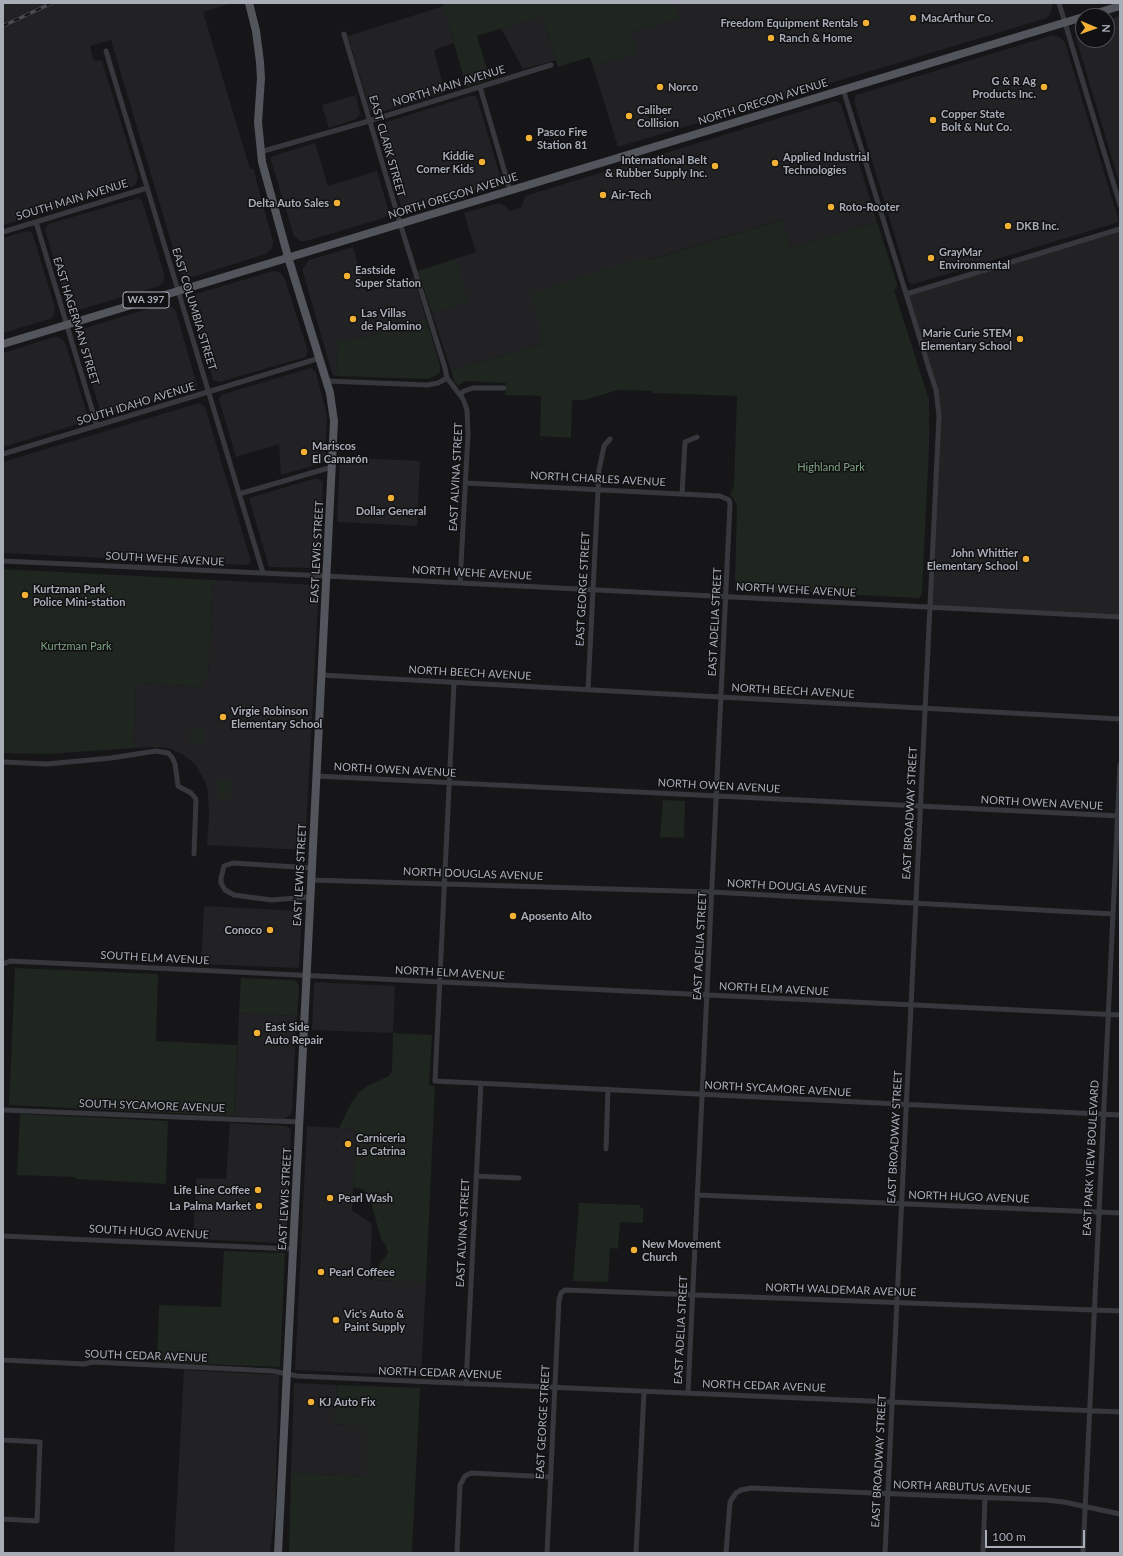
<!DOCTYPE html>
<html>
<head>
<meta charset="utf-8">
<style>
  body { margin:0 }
  #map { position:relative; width:1123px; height:1556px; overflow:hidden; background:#161618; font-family:Lato,sans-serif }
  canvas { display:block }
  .frame { position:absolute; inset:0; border:4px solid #a8adb8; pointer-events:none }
  .north { position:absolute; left:1075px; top:8px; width:40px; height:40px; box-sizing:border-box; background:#111113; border:1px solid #4d4f55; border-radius:50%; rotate:92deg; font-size:11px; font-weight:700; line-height:16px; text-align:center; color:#a8adb8 }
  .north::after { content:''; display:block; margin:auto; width:14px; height:18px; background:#f2b134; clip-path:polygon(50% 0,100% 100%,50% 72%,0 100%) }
  .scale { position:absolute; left:985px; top:1530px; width:100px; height:18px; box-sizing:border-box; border:2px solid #a8adb8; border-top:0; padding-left:5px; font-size:12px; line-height:14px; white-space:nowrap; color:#a8adb8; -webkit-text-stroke:3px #111113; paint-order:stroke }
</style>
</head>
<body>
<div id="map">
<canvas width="1123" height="1556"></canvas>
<div class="frame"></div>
<div class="north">N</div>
<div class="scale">100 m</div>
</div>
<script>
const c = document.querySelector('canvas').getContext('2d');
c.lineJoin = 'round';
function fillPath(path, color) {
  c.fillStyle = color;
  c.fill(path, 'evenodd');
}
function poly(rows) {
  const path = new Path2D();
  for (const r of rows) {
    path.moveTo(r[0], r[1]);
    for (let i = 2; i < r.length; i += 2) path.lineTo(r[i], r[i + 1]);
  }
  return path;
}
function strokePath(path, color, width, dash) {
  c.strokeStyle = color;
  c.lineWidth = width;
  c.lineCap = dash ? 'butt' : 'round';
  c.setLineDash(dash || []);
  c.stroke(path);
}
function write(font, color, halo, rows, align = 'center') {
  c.font = font + ' Lato,sans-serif';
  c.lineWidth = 3;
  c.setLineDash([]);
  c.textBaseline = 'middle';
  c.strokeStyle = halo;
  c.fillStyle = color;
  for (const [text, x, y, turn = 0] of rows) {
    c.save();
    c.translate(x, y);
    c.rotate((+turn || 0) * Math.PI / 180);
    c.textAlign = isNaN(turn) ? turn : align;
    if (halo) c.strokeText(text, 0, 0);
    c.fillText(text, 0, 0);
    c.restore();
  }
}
fillPath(poly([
  [3,3,232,3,203,12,250,169,254,169,256,180,273,241,272,248,266,254,192,277,185,276,180,272,111,40,90,46,93,60,102,61,138,178,134,186,3,225],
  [675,3,1052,3,1053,4,1050,14,1047,18,618,147,593,66,637,53,631,32,679,18],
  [444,6,454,43,434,50,445,93,375,114,370,110,348,36],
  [542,16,556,60,523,69,501,28],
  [1120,16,1120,185,1076,38,1080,28,1083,27,1083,40,1107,40,1107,20],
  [1053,35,1061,38,1065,43,1119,222,914,284,909,283,854,101,856,95],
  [356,95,360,114,356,119,329,128,322,105],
  [470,96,475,96,477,98,500,176,500,180,497,184,412,210,402,207,400,203,376,126,380,124],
  [835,101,841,104,877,222,790,248,781,220,645,261,645,258,532,293,541,329,542,344,451,370,432,313,467,301,455,259,476,252,464,213,499,203,507,207,510,211,522,207,525,196],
  [315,143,328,186,377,171,388,209,388,214,384,218,306,241,300,241,294,236,270,157],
  [138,198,142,200,164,274,164,281,159,286,79,310,71,309,67,304,45,229,48,224],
  [1120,229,1120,617,930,607,938,403,906,294],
  [26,231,31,232,33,235,55,308,54,315,50,319,3,333,3,238],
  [353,247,366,292,414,278,426,319,366,337,338,341,337,376,334,376,332,373,303,272,303,268,309,260],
  [273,271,279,272,284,277,308,351,306,357,219,382,213,380,190,304,192,297,196,294],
  [164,304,170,305,176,311,197,386,196,389,103,416,101,414,79,339,79,334,85,328],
  [54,337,58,337,63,340,66,345,88,417,87,420,85,422,3,447,3,353],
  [310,368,313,369,316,373,327,416,325,460,322,463,281,475,279,444,236,457,219,399,221,395],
  [199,403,205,407,251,561,248,565,3,553,3,462],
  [340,457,420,461,417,526,337,522],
  [317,478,323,482,319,563,315,568,269,567,249,498],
  [213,580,319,585,305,850,207,845,209,816,208,792,205,782,195,764,182,754,170,749,161,747,133,748,136,688,141,683,202,687,202,681,208,675],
  [204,906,302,911,299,965,298,968,201,964],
  [314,982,395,986,393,1033,312,1030],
  [239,1013,297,1016,292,1111,290,1115,284,1119,234,1116],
  [230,1123,286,1126,291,1130,286,1238,281,1243,193,1239,196,1178,226,1179],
  [307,1126,356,1129,352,1210,372,1224,370,1280,426,1282,421,1376,295,1370],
  [184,1370,279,1375,275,1509,270,1553,174,1553],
  [294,1383,337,1385,334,1424,367,1426,367,1476,291,1473]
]), '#222225');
fillPath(poly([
  [443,3,675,3,679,18,631,32,637,53,593,66,590,57,558,67,542,16,477,36,490,79,466,87],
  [782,220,790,248,877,222,897,284,897,287,894,290,929,400,929,447,922,594,919,598,739,589,735,585,737,506,736,503,730,494,734,486,737,396,653,393,652,391,618,390,584,400,572,400,571,438,540,436,541,396,505,395,506,383,466,381,458,386,454,381,451,370,542,344,541,329,531,293,645,257,646,261],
  [455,259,468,301,432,313,418,271],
  [426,319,440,365,440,372,437,375,429,379,337,376,338,341,366,337],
  [3,569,213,580,208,675,202,681,202,687,141,683,136,688,133,748,47,754,3,753],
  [191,727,203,728,203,744,190,743],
  [231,779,231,798,218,799,218,780],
  [663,800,685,801,684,838,660,837],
  [15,968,158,974,156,1041,237,1045,234,1116,9,1105],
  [241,978,294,980,297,982,299,987,297,1016,239,1013],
  [393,1033,432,1035,429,1085,435,1086,426,1282,373,1280,381,1261,385,1258,388,1252,386,1246,381,1239,369,1195,363,1189,353,1187,356,1129,339,1128,351,1103,360,1091,369,1085,389,1076,392,1071],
  [20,1114,168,1121,166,1184,76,1179,76,1177,17,1175],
  [579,1203,640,1205,641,1208,643,1208,643,1223,620,1222,618,1249,610,1248,608,1282,573,1281],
  [224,1251,285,1253,280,1367,157,1362,159,1305,221,1307],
  [337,1385,420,1388,412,1553,289,1553,291,1473,367,1476,367,1426,334,1424]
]), '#1e261f');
strokePath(poly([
  [1059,3,1120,205],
  [344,34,400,223,445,368,447,378,463,399,467,410,468,434,460,583],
  [106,51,263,573],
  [480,87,510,190],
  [843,89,931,375,936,390,939,416,885,1553],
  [260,152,369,121,551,65],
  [36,222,97,426],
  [3,232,147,188],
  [906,294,1120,229],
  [327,381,427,385,438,383,447,378],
  [460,395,464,391,473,388,504,388],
  [3,454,320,358],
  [466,483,720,496,729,500,730,504,688,1393],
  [239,494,332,467],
  [682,494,685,442,697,437],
  [3,561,326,576,1120,617],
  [321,675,1120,719],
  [454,683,435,1081,1120,1115],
  [588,690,599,470,604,446,610,439],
  [3,762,47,764,111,758,156,751,168,753,172,757,175,764,178,786,191,793,196,799,194,854],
  [316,776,1120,816],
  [311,880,712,892,1113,914],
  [310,897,271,900,234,895,225,890,221,883,221,878,224,866,233,863,312,868],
  [3,964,10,961,1120,1015],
  [3,1110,300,1122],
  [606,1149,608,1090],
  [476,1176,519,1178],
  [698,1195,1120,1213],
  [3,1236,293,1249],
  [3,1360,84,1364,93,1362,273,1371,297,1376,364,1379,1120,1412],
  [466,1384,481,1083],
  [3,1440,40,1442,37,1521,3,1519],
  [457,1553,460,1485,465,1476,471,1473,551,1477],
  [547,1553,559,1300,561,1293,565,1290,1120,1311],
  [636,1553,644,1392],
  [726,1553,730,1502,736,1493,741,1490,751,1488,1046,1500,1064,1502,1120,1514],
  [983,1553,985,1498],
  [1083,1553,1120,765]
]), '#37383d', 5);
strokePath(poly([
  [249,3,256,31,260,62,261,78,258,122,262,162,288,257,330,393,334,421,278,1553],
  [1087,16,1120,6],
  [3,344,1083,17]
]), '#53555c', 8);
const rail = poly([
  [3,26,52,3]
]);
strokePath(rail, '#4a4c52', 3.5);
strokePath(rail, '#111113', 2, [6]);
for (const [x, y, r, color] of [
  [913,18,4,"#f2b134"],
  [866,23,4,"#f2b134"],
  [771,38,4,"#f2b134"],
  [660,87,4,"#f2b134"],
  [1044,87,4,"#f2b134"],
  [629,116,4,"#f2b134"],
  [933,120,4,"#f2b134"],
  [529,138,4,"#f2b134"],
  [482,162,4,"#f2b134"],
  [775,163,4,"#f2b134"],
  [715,166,4,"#f2b134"],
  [603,195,4,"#f2b134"],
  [337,203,4,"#f2b134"],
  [831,207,4,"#f2b134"],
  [1008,226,4,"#f2b134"],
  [931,258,4,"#f2b134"],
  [347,276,4,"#f2b134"],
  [353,319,4,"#f2b134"],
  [1020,339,4,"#f2b134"],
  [304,452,4,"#f2b134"],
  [391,498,4,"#f2b134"],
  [1026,559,4,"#f2b134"],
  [25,595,4,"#f2b134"],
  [223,717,4,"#f2b134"],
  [513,916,4,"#f2b134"],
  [270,930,4,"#f2b134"],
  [257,1033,4,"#f2b134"],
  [348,1144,4,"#f2b134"],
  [258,1190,4,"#f2b134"],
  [330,1198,4,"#f2b134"],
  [259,1206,4,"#f2b134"],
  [634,1250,4,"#f2b134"],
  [321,1272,4,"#f2b134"],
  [336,1320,4,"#f2b134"],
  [311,1402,4,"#f2b134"]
]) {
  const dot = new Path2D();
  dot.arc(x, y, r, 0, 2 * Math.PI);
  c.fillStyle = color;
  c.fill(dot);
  strokePath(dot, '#111113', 1.5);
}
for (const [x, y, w] of [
  [146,300,46]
]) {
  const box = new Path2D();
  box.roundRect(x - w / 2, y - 8, w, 16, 3);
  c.fillStyle = '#111113';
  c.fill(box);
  strokePath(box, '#a8adb8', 1);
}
write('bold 10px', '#a8adb8', null, [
  ["WA 397",146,300]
]);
write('bold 11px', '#a8adb8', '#111113', [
  ["MacArthur Co.",921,18],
  ["Freedom Equipment Rentals",858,23,"right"],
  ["Ranch & Home",779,38],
  ["G & R Ag",1036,81,"right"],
  ["Products Inc.",1036,94,"right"],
  ["Norco",668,87],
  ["Caliber",637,110],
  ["Collision",637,123],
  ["Copper State",941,114],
  ["Bolt & Nut Co.",941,127],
  ["Pasco Fire",537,132],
  ["Station 81",537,145],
  ["Kiddie",474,156,"right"],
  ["Corner Kids",474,169,"right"],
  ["Applied Industrial",783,157],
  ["Technologies",783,170],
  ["International Belt",707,160,"right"],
  ["& Rubber Supply Inc.",707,173,"right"],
  ["Air-Tech",611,195],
  ["Delta Auto Sales",329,203,"right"],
  ["Roto-Rooter",839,207],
  ["DKB Inc.",1016,226],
  ["GrayMar",939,252],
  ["Environmental",939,265],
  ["Eastside",355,270],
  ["Super Station",355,283],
  ["Las Villas",361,313],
  ["de Palomino",361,326],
  ["Marie Curie STEM",1012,333,"right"],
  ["Elementary School",1012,346,"right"],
  ["Mariscos",312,446],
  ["El Camarón",312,459],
  ["Dollar General",391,511,"center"],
  ["John Whittier",1018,553,"right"],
  ["Elementary School",1018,566,"right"],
  ["Kurtzman Park",33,589],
  ["Police Mini-station",33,602],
  ["Virgie Robinson",231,711],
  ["Elementary School",231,724],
  ["Aposento Alto",521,916],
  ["Conoco",262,930,"right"],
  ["East Side",265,1027],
  ["Auto Repair",265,1040],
  ["Carniceria",356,1138],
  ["La Catrina",356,1151],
  ["Life Line Coffee",250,1190,"right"],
  ["Pearl Wash",338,1198],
  ["La Palma Market",251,1206,"right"],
  ["New Movement",642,1244],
  ["Church",642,1257],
  ["Pearl Coffeee",329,1272],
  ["Vic's Auto &",344,1314],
  ["Paint Supply",344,1327],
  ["KJ Auto Fix",319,1402]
], 'left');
write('11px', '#a8adb8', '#111113', [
  ["NORTH MAIN AVENUE",449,86,-17],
  ["NORTH OREGON AVENUE",763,102,-17],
  ["EAST CLARK STREET",387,146,74],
  ["NORTH OREGON AVENUE",453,196,-17],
  ["SOUTH MAIN AVENUE",72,200,-17],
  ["EAST COLUMBIA STREET",194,309,73],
  ["EAST HAGERMAN STREET",76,321,73],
  ["SOUTH IDAHO AVENUE",136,404,-17],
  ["EAST ALVINA STREET",456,477,-87],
  ["NORTH CHARLES AVENUE",598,479,3],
  ["EAST LEWIS STREET",317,552,-87],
  ["SOUTH WEHE AVENUE",165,559,3],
  ["NORTH WEHE AVENUE",472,573,3],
  ["EAST GEORGE STREET",583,589,-87],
  ["NORTH WEHE AVENUE",796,590,3],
  ["EAST ADELIA STREET",715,622,-87],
  ["NORTH BEECH AVENUE",470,673,3],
  ["NORTH BEECH AVENUE",793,691,3],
  ["NORTH OWEN AVENUE",395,770,3],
  ["NORTH OWEN AVENUE",719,786,3],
  ["NORTH OWEN AVENUE",1042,803,3],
  ["EAST BROADWAY STREET",910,813,-87],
  ["NORTH DOUGLAS AVENUE",473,874,2],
  ["EAST LEWIS STREET",300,875,-87],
  ["NORTH DOUGLAS AVENUE",797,887,3],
  ["EAST ADELIA STREET",700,946,-87],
  ["SOUTH ELM AVENUE",155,958,3],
  ["NORTH ELM AVENUE",450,973,3],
  ["NORTH ELM AVENUE",774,989,3],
  ["NORTH SYCAMORE AVENUE",778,1089,3],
  ["SOUTH SYCAMORE AVENUE",152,1106,2],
  ["EAST BROADWAY STREET",895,1137,-87],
  ["EAST PARK VIEW BOULEVARD",1091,1158,-87],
  ["NORTH HUGO AVENUE",969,1197,2],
  ["EAST LEWIS STREET",285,1199,-87],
  ["SOUTH HUGO AVENUE",149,1232,3],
  ["EAST ALVINA STREET",463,1233,-87],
  ["NORTH WALDEMAR AVENUE",841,1290,2],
  ["EAST ADELIA STREET",681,1330,-87],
  ["SOUTH CEDAR AVENUE",146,1356,2],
  ["NORTH CEDAR AVENUE",440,1373,2],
  ["NORTH CEDAR AVENUE",764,1386,2],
  ["EAST GEORGE STREET",543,1422,-87],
  ["EAST BROADWAY STREET",879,1461,-87],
  ["NORTH ARBUTUS AVENUE",962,1487,2]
]);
write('11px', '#7fa381', '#111113', [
  ["Highland Park",831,467],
  ["Kurtzman Park",76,646]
]);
</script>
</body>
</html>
